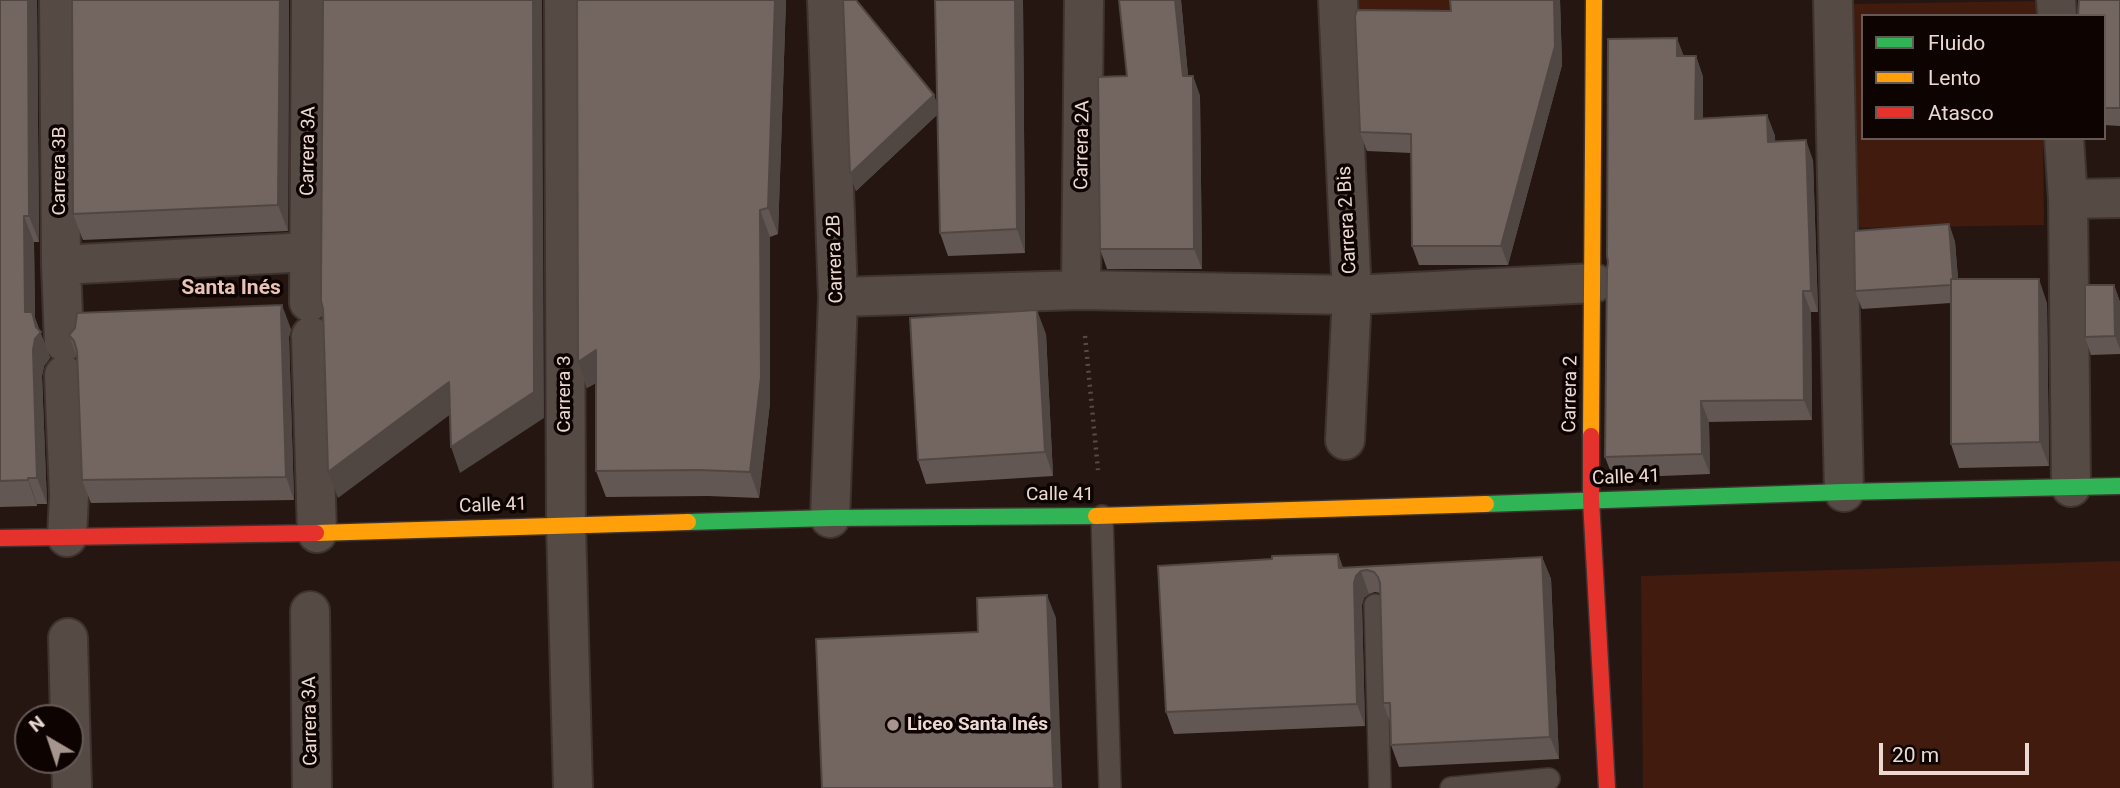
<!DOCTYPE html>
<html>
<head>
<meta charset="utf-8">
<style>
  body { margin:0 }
  #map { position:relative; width:2120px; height:788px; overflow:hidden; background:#251611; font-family:Roboto,sans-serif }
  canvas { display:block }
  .legend { position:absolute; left:1861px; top:14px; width:245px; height:126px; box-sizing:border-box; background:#0d0402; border:2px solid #665955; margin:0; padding:9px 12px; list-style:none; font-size:21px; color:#ecd9d2 }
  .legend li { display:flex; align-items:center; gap:14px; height:35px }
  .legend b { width:35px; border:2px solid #665955 }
  .north { position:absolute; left:14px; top:704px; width:70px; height:70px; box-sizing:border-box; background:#0d0402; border:2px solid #665955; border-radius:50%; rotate:321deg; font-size:19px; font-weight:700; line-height:28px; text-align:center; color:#ecd9d2 }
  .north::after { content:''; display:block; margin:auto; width:24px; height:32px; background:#a6958e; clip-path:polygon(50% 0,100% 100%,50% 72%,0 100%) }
  .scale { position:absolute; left:1879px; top:743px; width:150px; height:32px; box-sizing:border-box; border:4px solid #ecd9d2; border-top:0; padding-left:9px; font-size:21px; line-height:24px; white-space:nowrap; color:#ecd9d2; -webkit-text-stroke:5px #0d0402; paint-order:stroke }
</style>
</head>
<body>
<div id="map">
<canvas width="2120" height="788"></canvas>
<ul class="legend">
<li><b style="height:9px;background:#30b455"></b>Fluido</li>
<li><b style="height:9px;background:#ff9f0a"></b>Lento</li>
<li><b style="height:9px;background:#e5322d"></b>Atasco</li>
</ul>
<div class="north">N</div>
<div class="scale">20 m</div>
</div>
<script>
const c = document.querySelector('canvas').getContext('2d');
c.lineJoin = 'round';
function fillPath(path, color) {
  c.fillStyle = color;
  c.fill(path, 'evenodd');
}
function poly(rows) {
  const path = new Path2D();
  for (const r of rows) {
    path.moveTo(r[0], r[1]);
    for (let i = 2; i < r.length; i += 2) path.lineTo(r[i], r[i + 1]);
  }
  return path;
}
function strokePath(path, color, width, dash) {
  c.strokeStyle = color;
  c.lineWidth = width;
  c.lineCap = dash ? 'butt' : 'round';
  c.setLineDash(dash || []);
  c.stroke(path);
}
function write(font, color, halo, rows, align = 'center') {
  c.font = font + ' Roboto,sans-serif';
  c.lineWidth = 7;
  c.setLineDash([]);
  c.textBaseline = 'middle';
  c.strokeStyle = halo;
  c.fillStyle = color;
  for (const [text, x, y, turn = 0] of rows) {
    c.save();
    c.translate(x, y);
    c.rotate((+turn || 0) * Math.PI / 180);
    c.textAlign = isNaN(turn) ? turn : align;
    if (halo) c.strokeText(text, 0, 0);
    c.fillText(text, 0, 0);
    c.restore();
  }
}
fillPath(poly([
  [1352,0,1457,0,1458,27,1365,29],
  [2041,1,2041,16,1863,16,1863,138,2043,138,2044,225,1852,228,1848,4],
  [2120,561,2120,788,1643,788,1641,576]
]), '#411b0e');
const lane = poly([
  [1102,516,1110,788],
  [1375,605,1380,788],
  [1451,788,1549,779]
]);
const street = poly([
  [59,0,61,265,64,342],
  [564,0,566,525,573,788],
  [827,0,838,297,830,518],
  [1338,0,1352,295,1345,440],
  [1833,0,1844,492],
  [2056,0,2057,16],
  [2064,138,2068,199,2071,487],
  [2068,199,2120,198],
  [61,265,308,252],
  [1081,290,1084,0],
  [838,297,1081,290,1352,295,1594,283],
  [309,302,311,0],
  [311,336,317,533],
  [64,375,69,496,67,537],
  [310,611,312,788],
  [68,638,70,718],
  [70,718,72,788]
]);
const fast = poly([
  [1486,504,1844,492,2120,486],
  [688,522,830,518,1096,516]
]);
const slow = poly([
  [1591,436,1594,0],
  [1096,516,1486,504],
  [316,533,688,522]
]);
const jam = poly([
  [1591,436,1591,500,1607,788],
  [0,538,316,533]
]);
strokePath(lane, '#3e332f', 24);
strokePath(street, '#3e332f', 42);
strokePath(fast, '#3e332f', 19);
strokePath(slow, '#3e332f', 19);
strokePath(jam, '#3e332f', 19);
strokePath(poly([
  [1085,336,1098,470]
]), '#564c47', 4.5, [2, 5]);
strokePath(lane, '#564a45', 21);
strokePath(street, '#564a45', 38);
strokePath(fast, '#30b455', 16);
strokePath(slow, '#ff9f0a', 16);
strokePath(jam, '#e5322d', 16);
fillPath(poly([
  [0,0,37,0,39,242,34,242,35,318,50,358,44,366,42,376,47,504,37,504,37,506,0,507],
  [72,0,289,0,288,231,83,240,73,214],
  [786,0,778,234,770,237,770,403,759,498,708,496,606,497,596,471,596,383,587,388,578,362],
  [935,0,1023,0,1025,253,948,256,940,233,937,115,856,191,850,174,934,95,937,104],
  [1119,0,1181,0,1188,76,1193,76,1200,96,1202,269,1107,269,1100,249,1127,76],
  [1450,0,1560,0,1562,65,1508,265,1419,265,1412,246,1411,153,1367,151,1360,132,1451,11],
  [2120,0,2120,126,2104,125,2104,16],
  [1683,56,1696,56,1703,77,1703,118,1767,115,1775,136,1775,142,1813,160,1818,312,1811,312,1812,420,1709,422,1710,474,1613,478,1605,457,1608,262],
  [1949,224,1955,242,1958,279,2047,303,2049,466,1959,468,1951,444,1951,303,1862,309,1855,291],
  [2114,285,2120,302,2120,354,2091,355,2085,337],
  [291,329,289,337,294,500,91,503,82,480,78,359,69,335],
  [1046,334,1053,476,926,484,918,460],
  [1338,554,1343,568,1542,557,1551,579,1559,759,1399,767,1391,745,1390,722,1383,703,1380,593,1375,592,1369,594,1364,598,1362,605,1365,726,1174,734,1166,712,1272,559]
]), '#635753');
fillPath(poly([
  [28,0,37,0,39,242,29,216],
  [280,0,289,0,288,231,278,205],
  [533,0,542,0,544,418,460,473,451,447],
  [775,0,786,0,778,234,768,208],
  [1015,0,1023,0,1025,253,1017,229],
  [1175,0,1181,0,1190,96,1183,76],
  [1554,0,1560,0,1562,65,1508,265,1501,246],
  [1677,38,1685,59,1677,56],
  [1696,56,1703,77,1703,139,1695,119],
  [1193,76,1200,96,1202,269,1194,249],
  [934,95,940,112,856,191,850,174],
  [1767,115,1775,136,1776,163,1768,142],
  [1806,140,1813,160,1818,312,1811,291],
  [760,210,770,237,770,403,759,498,750,472],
  [24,216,34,242,35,318,50,358,44,366,42,376,47,504,37,478,33,350,25,312],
  [1949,224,1955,242,1960,303,1953,285],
  [2039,279,2047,303,2049,466,2040,442],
  [2114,285,2120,302,2120,349,2115,336],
  [1803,291,1811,312,1812,420,1804,400],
  [282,305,291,329,289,337,294,500,286,477,281,313],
  [1037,310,1046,334,1053,476,1045,452],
  [596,350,605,376,587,388,578,362],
  [449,382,459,408,338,498,328,472],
  [1701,401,1709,422,1710,474,1702,454],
  [28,478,37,504,37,506,28,480],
  [1338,554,1346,576,1339,568],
  [1542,557,1551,579,1559,759,1550,737],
  [1361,571,1369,594,1364,598,1362,605,1365,726,1357,704,1354,583,1356,576],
  [1047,595,1056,618,1062,788,1054,788]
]), '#504743');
const building = poly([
  [0,0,28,0,29,216,24,216,25,312,32,312,36,327,41,332,35,339,33,350,37,478,28,478,28,480,0,481,0,0],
  [72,0,280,0,278,205,73,214,72,0],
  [323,0,533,0,534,392,451,447,449,382,328,472,323,309,321,301,321,280,323,0],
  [577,0,775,0,768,208,760,210,761,377,750,472,699,470,596,471,596,350,578,362,577,0],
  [843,0,856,0,934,95,850,174,843,0],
  [935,0,1015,0,1017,229,940,233,935,0],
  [1119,0,1175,0,1183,76,1193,76,1194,249,1100,249,1098,77,1127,76,1119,0],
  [1450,0,1554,0,1555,46,1501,246,1412,246,1411,134,1360,132,1355,16,1357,10,1451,11,1450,0],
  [2079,0,2120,0,2120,108,2104,108,2104,16,2078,16,2079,0],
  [1677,38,1677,56,1696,56,1695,119,1767,115,1768,142,1806,140,1811,291,1803,291,1804,400,1701,401,1702,454,1605,457,1607,269,1608,262,1607,256,1608,39,1677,38],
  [1949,224,1953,279,1951,279,1951,285,1855,291,1854,231,1949,224],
  [1951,279,2039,279,2040,442,1951,444,1951,279],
  [2085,285,2114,285,2115,336,2085,337,2085,285],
  [282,305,281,313,286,477,82,480,77,351,74,341,69,335,75,328,77,313,282,305],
  [1037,310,1045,452,918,460,910,318,1037,310],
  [1338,554,1339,568,1542,557,1550,737,1391,745,1390,703,1383,703,1380,583,1378,577,1374,572,1367,570,1361,571,1356,576,1354,583,1357,704,1166,712,1158,566,1272,559,1272,556,1338,554],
  [1047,595,1054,788,822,788,816,639,978,632,977,598,1047,595]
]);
fillPath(building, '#736560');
strokePath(building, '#504743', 2);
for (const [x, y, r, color] of [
  [893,725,7,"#a6958e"]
]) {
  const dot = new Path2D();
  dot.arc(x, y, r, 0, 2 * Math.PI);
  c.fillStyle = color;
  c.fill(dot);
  strokePath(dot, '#0d0402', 2.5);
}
write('19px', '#ecd9d2', '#0d0402', [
  ["Carrera 2A",1083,145,-89],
  ["Carrera 3A",309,151,-89],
  ["Carrera 3B",60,171,-90],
  ["Carrera 2 Bis",1348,220,-93],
  ["Carrera 2B",836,259,-92],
  ["Carrera 3",565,394,-90],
  ["Carrera 2",1571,394,-89],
  ["Calle 41",1626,478,-2],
  ["Calle 41",1060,495],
  ["Calle 41",493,506,-2],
  ["Carrera 3A",311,721,-91]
]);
write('bold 19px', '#ecd9d2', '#0d0402', [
  ["Liceo Santa Inés",907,725]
], 'left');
write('bold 21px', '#e9c3b5', '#0d0402', [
  ["Santa Inés",231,289]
]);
</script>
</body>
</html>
